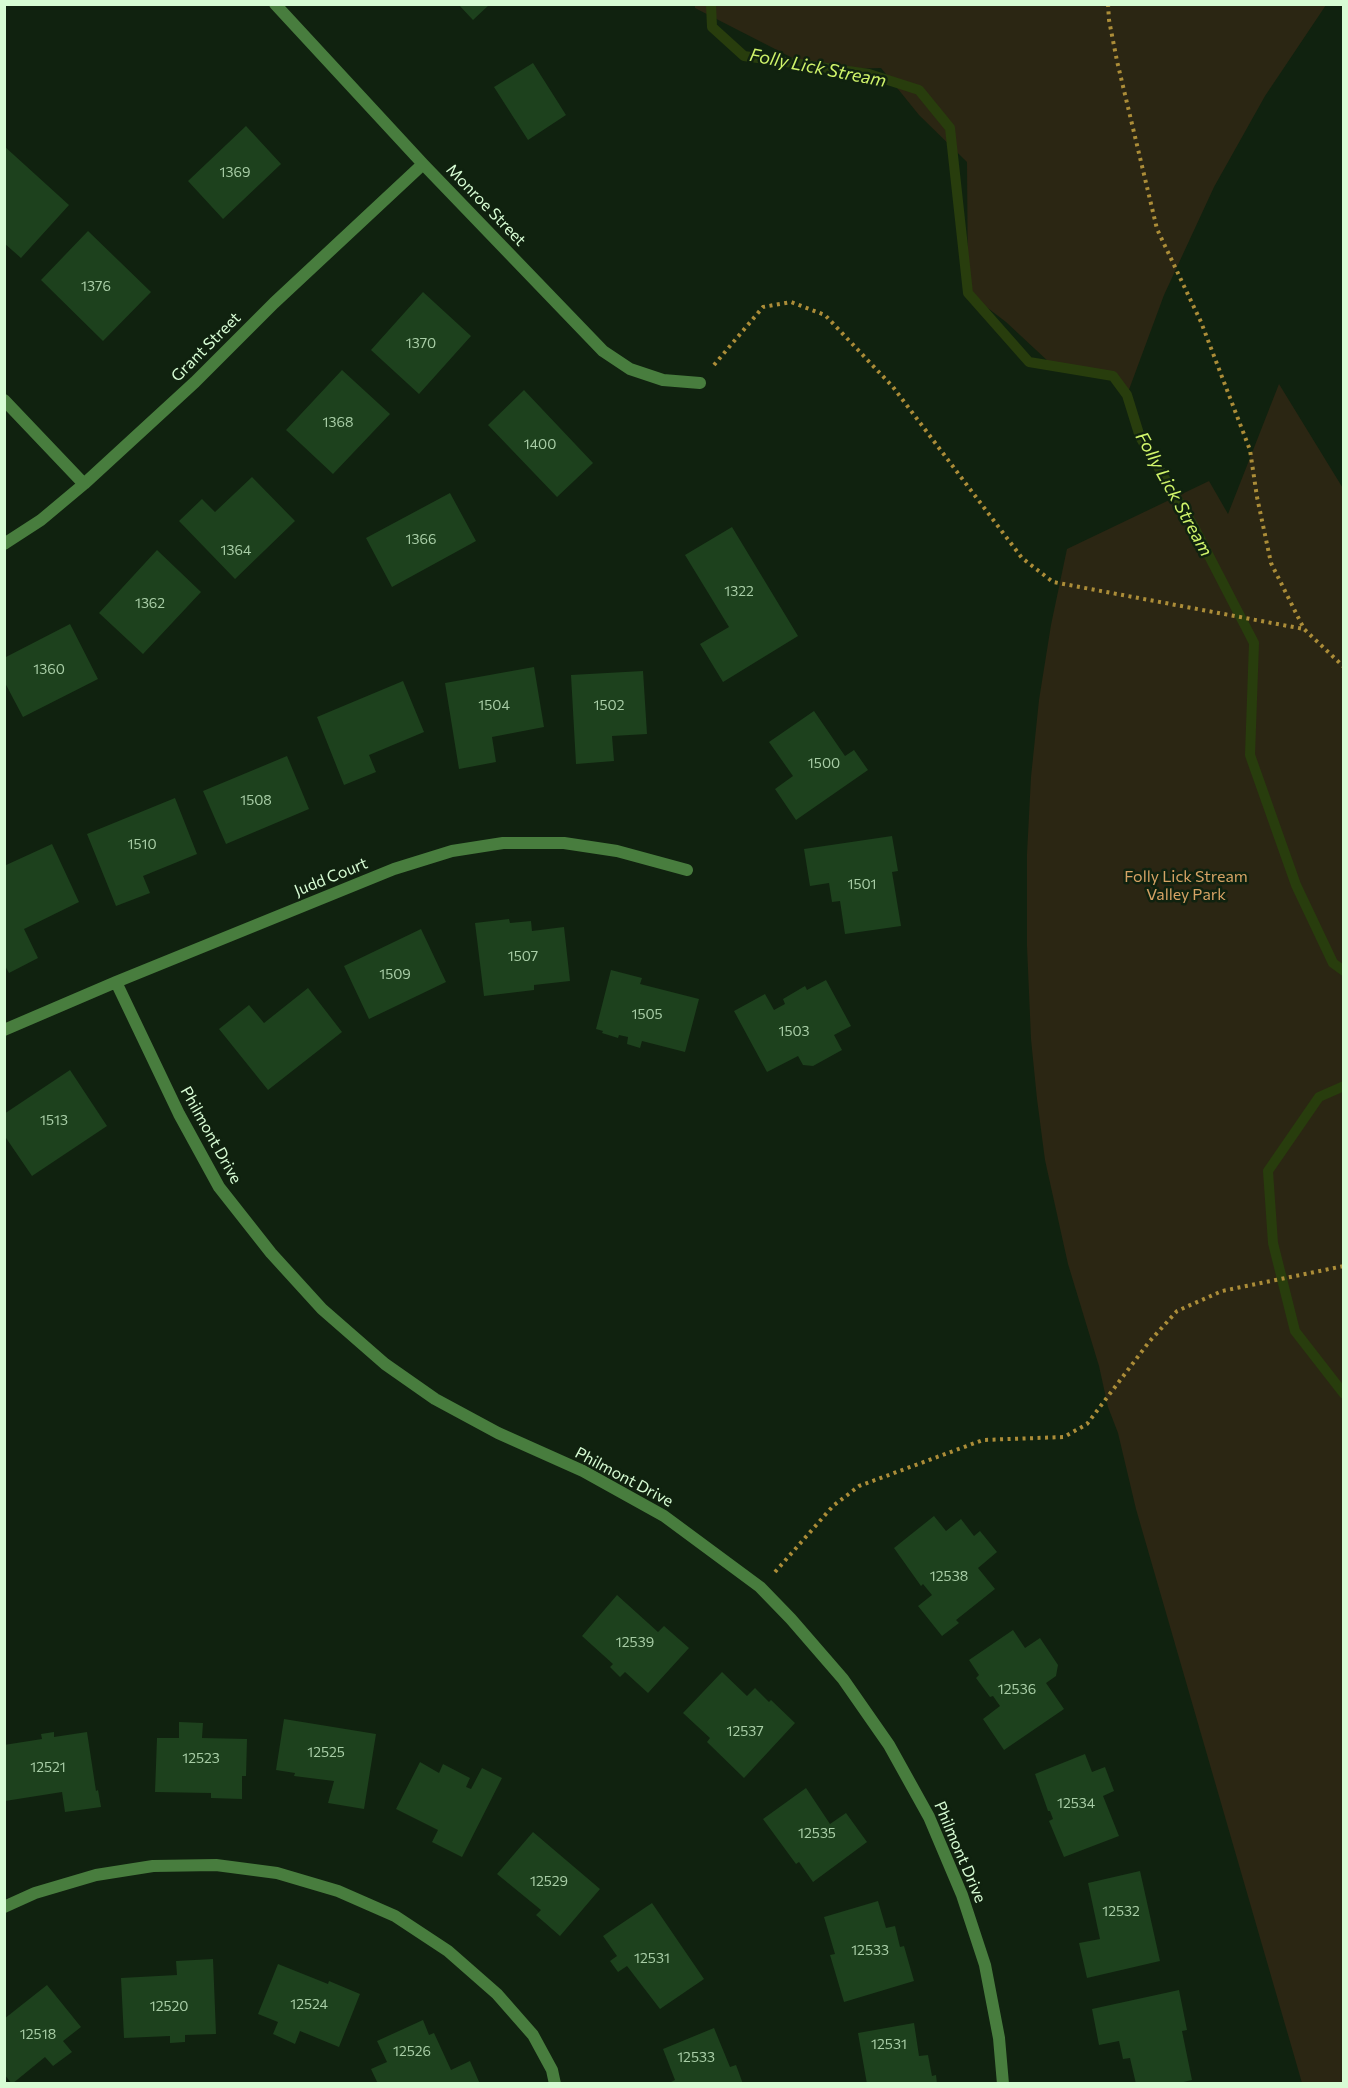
<!DOCTYPE html>
<html>
<head>
<meta charset="utf-8">
<style>
  body { margin:0 }
  #map { position:relative; width:1348px; height:2088px; overflow:hidden; background:#10220f; font-family:Commissioner,sans-serif }
  canvas { display:block }
  .frame { position:absolute; inset:0; border:6px solid #d7fcd4; pointer-events:none }
</style>
</head>
<body>
<div id="map">
<canvas width="1348" height="2088"></canvas>
<div class="frame"></div>
</div>
<script>
const c = document.querySelector('canvas').getContext('2d');
c.lineJoin = 'round';
function fillPath(path, color) {
  c.fillStyle = color;
  c.fill(path, 'evenodd');
}
function poly(rows) {
  const path = new Path2D();
  for (const r of rows) {
    path.moveTo(r[0], r[1]);
    for (let i = 2; i < r.length; i += 2) path.lineTo(r[i], r[i + 1]);
  }
  return path;
}
function strokePath(path, color, width, dash) {
  c.strokeStyle = color;
  c.lineWidth = width;
  c.lineCap = dash ? 'butt' : 'round';
  c.setLineDash(dash || []);
  c.stroke(path);
}
function write(font, color, halo, rows, align = 'center') {
  c.font = font + ' Commissioner,sans-serif';
  c.lineWidth = 5;
  c.setLineDash([]);
  c.textBaseline = 'middle';
  c.strokeStyle = halo;
  c.fillStyle = color;
  for (const [text, x, y, turn = 0] of rows) {
    c.save();
    c.translate(x, y);
    c.rotate((+turn || 0) * Math.PI / 180);
    c.textAlign = isNaN(turn) ? turn : align;
    if (halo) c.strokeText(text, 0, 0);
    c.fillText(text, 0, 0);
    c.restore();
  }
}
fillPath(poly([
  [695,5,695,4,1326,5,1265,96,1214,187,1164,295,1127,395,1113,376,1050,363,1006,322,968,293,967,162,919,115,881,68,816,70,695,8],
  [1279,384,1344,490,1343,2084,1302,2083,1136,1509,1118,1433,1108,1407,1099,1366,1068,1264,1045,1160,1037,1099,1031,1039,1027,946,1027,854,1031,777,1039,700,1051,625,1067,549,1209,481,1228,514]
]), '#2b2613');
strokePath(poly([
  [711,4,712,27,744,56,869,74,919,90,950,128,968,293,1029,362,1113,376,1127,395,1140,437,1193,525,1254,643,1250,755,1296,885,1333,963,1344,971],
  [1344,1086,1319,1097,1268,1171,1273,1243,1295,1331,1344,1394]
]), '#283d0d', 10);
fillPath(poly([
  [458,4,490,4,473,20],
  [533,63,566,115,528,140,494,87],
  [246,126,281,164,223,219,188,181],
  [4,146,69,205,21,258,4,243],
  [88,231,151,292,103,341,41,280],
  [423,292,471,336,419,394,371,350],
  [342,370,390,414,333,474,286,430],
  [524,390,593,463,557,497,488,425],
  [252,477,295,521,235,579,179,521,202,499,215,512],
  [450,493,476,541,392,587,366,538],
  [732,527,798,636,723,682,700,644,729,627,685,555],
  [157,550,201,592,143,654,99,613],
  [70,624,98,679,23,717,4,681,4,658],
  [534,667,544,727,492,737,496,762,459,769,445,683],
  [643,671,647,734,612,736,614,761,576,764,571,675],
  [403,681,424,732,369,755,376,772,344,785,317,717],
  [814,711,845,756,854,750,868,770,796,820,775,789,793,776,769,742],
  [287,756,309,809,226,844,203,791],
  [175,798,197,854,143,876,150,893,116,906,87,834],
  [892,836,898,871,892,872,901,926,845,934,840,901,832,902,829,883,810,886,804,849],
  [52,844,79,902,24,929,38,958,9,973,4,964,4,866],
  [509,919,510,923,531,921,532,931,564,927,570,981,534,985,534,990,484,996,475,923],
  [421,929,446,982,369,1019,344,966],
  [611,970,642,978,640,984,699,999,685,1052,642,1041,640,1048,627,1044,628,1037,619,1035,618,1038,602,1033,603,1031,596,1029],
  [826,980,851,1026,834,1035,842,1050,813,1066,803,1065,798,1056,767,1072,734,1011,765,994,774,1010,785,1004,783,999,805,986,807,990],
  [308,988,342,1032,268,1090,219,1029,249,1005,264,1023],
  [70,1070,107,1126,32,1176,4,1135,4,1114],
  [934,1516,946,1531,961,1519,974,1536,980,1531,997,1552,978,1568,995,1589,956,1620,959,1623,942,1636,918,1606,932,1595,923,1584,921,1586,894,1548],
  [617,1595,658,1632,664,1626,689,1648,648,1693,625,1672,620,1677,610,1667,613,1664,582,1636],
  [1013,1630,1025,1648,1040,1638,1058,1665,1056,1676,1046,1683,1064,1709,1004,1750,983,1719,1000,1706,993,1696,990,1697,976,1678,979,1675,969,1660],
  [722,1672,747,1696,755,1688,769,1702,771,1700,795,1723,744,1778,707,1742,710,1738,683,1713],
  [284,1719,376,1734,364,1809,328,1803,334,1781,294,1776,295,1773,276,1770],
  [179,1722,203,1723,202,1738,247,1739,246,1776,242,1776,242,1799,211,1798,211,1793,155,1792,157,1738,179,1738],
  [54,1732,54,1737,87,1732,96,1791,98,1790,101,1807,65,1812,62,1792,5,1801,4,1745,42,1739,41,1734],
  [1085,1754,1092,1772,1105,1767,1114,1791,1103,1796,1119,1836,1064,1857,1049,1821,1053,1819,1050,1811,1048,1811,1035,1774],
  [420,1762,439,1773,443,1764,470,1778,466,1787,471,1789,482,1768,502,1778,462,1857,432,1842,438,1830,396,1809],
  [806,1788,830,1824,846,1813,867,1842,813,1882,799,1862,796,1864,763,1819],
  [533,1832,600,1889,560,1936,536,1915,541,1910,497,1874],
  [1140,1871,1160,1961,1087,1978,1079,1943,1100,1939,1088,1883],
  [878,1901,886,1928,895,1926,900,1947,904,1946,914,1981,844,2002,830,1955,835,1954,824,1917],
  [652,1903,704,1979,660,2009,627,1966,618,1972,610,1961,617,1956,603,1936],
  [213,1959,216,2034,185,2035,185,2042,170,2043,170,2036,124,2038,121,1978,177,1975,176,1961],
  [278,1964,328,1984,329,1981,360,1994,339,2047,300,2031,295,2044,273,2034,278,2022,258,2014],
  [47,1985,81,2027,63,2041,72,2052,53,2066,45,2057,12,2084,4,2074,4,2019],
  [1179,1990,1187,2030,1182,2031,1192,2080,1175,2084,1136,2084,1130,2058,1123,2059,1119,2041,1099,2045,1092,2009],
  [423,2020,429,2035,434,2033,451,2070,470,2061,480,2084,378,2084,371,2069,387,2062,377,2041],
  [914,2023,919,2056,928,2055,932,2076,936,2075,937,2084,867,2084,858,2033],
  [714,2028,730,2067,736,2065,743,2084,667,2084,675,2080,663,2049]
]), '#1d411d');
strokePath(poly([
  [1108,4,1109,20,1117,61,1157,229,1201,322,1250,450,1257,497,1271,563,1304,629,1344,667],
  [714,365,763,307,791,302,825,315,893,387,1022,558,1053,582,1304,629],
  [775,1572,833,1506,859,1486,983,1440,1064,1437,1087,1424,1149,1342,1177,1311,1222,1291,1344,1266]
]), '#ac8d38', 4, [3, 4.5]);
strokePath(poly([
  [275,4,423,164,603,351,630,369,663,380,700,383],
  [4,400,84,484],
  [4,544,41,520,84,484,195,382,274,303,423,164],
  [116,982,179,1114,219,1187,271,1253,322,1309,385,1364,435,1399,498,1433,583,1471,664,1516,760,1587,791,1619,843,1679,889,1745,929,1817,962,1895,985,1965,999,2038,1003,2084],
  [4,1030,116,982,394,869,452,851,503,843,564,843,617,851,687,870],
  [4,1907,35,1893,96,1875,153,1866,216,1865,277,1873,338,1891,395,1916,448,1951,497,1994,533,2035,552,2070,555,2084]
]), '#487d3e', 12);
write('14px', '#a8cda6', null, [
  ["1369",235,172],
  ["1376",96,286],
  ["1370",421,343],
  ["1368",338,422],
  ["1400",540,444],
  ["1366",421,539],
  ["1364",236,550],
  ["1322",739,591],
  ["1362",150,603],
  ["1360",49,669],
  ["1504",494,705],
  ["1502",609,705],
  ["1500",824,763],
  ["1508",256,800],
  ["1510",142,844],
  ["1501",862,884],
  ["1507",523,956],
  ["1509",395,974],
  ["1505",647,1014],
  ["1503",794,1031],
  ["1513",54,1120],
  ["12538",949,1576],
  ["12539",635,1642],
  ["12536",1017,1689],
  ["12537",745,1731],
  ["12525",326,1752],
  ["12523",201,1758],
  ["12521",48,1767],
  ["12534",1076,1803],
  ["12535",817,1833],
  ["12529",549,1881],
  ["12532",1121,1911],
  ["12533",870,1950],
  ["12531",652,1958],
  ["12524",309,2004],
  ["12520",169,2006],
  ["12518",38,2034],
  ["12531",889,2044],
  ["12526",412,2051],
  ["12533",696,2057]
]);
write('16px', '#d7fcd4', '#10220f', [
  ["Monroe Street",486,205,46],
  ["Grant Street",206,347,-45],
  ["Judd Court",331,877,-22],
  ["Philmont Drive",211,1135,61],
  ["Philmont Drive",624,1477,28],
  ["Philmont Drive",960,1852,67]
]);
write('16px', '#d6a365', '#10220f', [
  ["Folly Lick Stream",1186,877],
  ["Valley Park",1186,895]
]);
write('italic 18px', '#d0f46a', '#10220f', [
  ["Folly Lick Stream",818,68,11],
  ["Folly Lick Stream",1174,494,61]
]);
</script>
</body>
</html>
